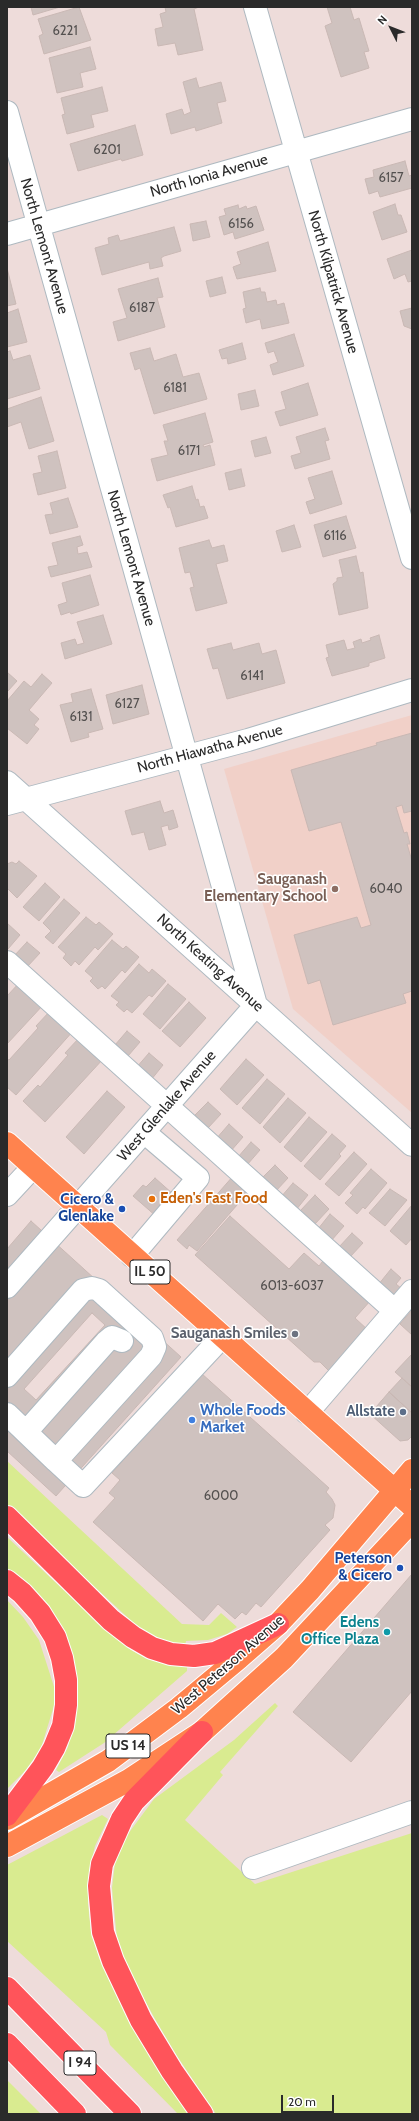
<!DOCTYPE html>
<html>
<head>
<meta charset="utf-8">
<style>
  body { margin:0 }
  #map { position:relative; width:419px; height:2121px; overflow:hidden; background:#eedcda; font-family:Cabin,sans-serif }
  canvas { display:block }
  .frame { position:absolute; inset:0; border:8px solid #2a2a2a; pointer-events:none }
  .north { position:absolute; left:371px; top:8px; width:40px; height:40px; -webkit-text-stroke:3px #fff; paint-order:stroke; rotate:312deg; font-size:11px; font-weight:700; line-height:16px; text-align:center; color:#2a2a2a }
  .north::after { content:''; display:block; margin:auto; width:14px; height:18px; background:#2a2a2a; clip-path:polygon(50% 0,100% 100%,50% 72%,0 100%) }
  .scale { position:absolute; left:281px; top:2095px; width:53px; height:18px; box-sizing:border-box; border:2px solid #2a2a2a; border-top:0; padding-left:5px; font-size:12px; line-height:14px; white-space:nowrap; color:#2a2a2a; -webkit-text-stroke:3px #fff; paint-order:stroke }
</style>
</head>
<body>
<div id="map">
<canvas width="419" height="2121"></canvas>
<div class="frame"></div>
<div class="north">N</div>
<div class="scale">20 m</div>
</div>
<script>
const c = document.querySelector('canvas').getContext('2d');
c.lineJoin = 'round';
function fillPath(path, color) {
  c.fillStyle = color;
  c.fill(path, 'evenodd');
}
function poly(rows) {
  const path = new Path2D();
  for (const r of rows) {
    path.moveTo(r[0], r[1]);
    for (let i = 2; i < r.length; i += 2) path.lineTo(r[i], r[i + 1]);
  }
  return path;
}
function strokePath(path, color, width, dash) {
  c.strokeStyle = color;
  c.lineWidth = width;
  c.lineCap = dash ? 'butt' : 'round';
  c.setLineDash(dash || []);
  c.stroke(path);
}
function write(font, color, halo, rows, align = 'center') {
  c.font = font + ' Cabin,sans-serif';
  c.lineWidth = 3;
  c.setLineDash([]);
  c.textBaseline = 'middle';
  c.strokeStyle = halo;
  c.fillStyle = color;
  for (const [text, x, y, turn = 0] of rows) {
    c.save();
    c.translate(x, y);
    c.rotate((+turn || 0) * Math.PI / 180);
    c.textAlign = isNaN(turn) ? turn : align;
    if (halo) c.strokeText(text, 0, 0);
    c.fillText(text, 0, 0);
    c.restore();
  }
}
fillPath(poly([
  [412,715,412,1113,293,1009,224,769]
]), '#f1d0c8');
fillPath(poly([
  [7,1461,182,1624,209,1625,221,1613,237,1627,227,1634,208,1640,186,1641,185,1646,167,1644,138,1627,7,1506],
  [7,1537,101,1625,131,1650,147,1659,165,1663,187,1665,187,1671,104,1743,59,1772,56,1770,68,1747,78,1699,75,1669,51,1610,35,1591,7,1568],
  [7,1600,23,1617,39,1640,57,1696,41,1748,26,1770,7,1789],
  [275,1703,278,1706,220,1772,223,1775,185,1820,255,1884,412,1833,412,2114,216,2114,177,2056,155,2019,130,1973,117,1939,112,1888,116,1855,125,1833,128,1834,154,1799,234,1740],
  [102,1815,108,1819,95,1846,89,1871,88,1902,91,1933,101,1963,130,2024,189,2114,178,2114,110,2045,106,2032,7,1941,7,1865],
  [7,2080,41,2114,7,2114]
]), '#d9eb90');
const building = poly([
  [31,7,60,7,33,15,31,7],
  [79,7,91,40,44,54,39,36,43,34,38,19,79,7],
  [165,7,199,7,194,9,203,50,178,55,175,43,158,46,155,29,163,27,160,14,166,12,165,7],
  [327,7,350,7,354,20,359,18,369,51,364,52,369,68,341,77,325,26,332,23,327,7],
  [90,47,96,69,80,73,83,87,57,93,49,58,90,47],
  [196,78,199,88,221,82,226,101,217,103,222,123,196,131,195,127,171,134,166,114,182,109,184,115,191,112,183,82,196,78],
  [102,87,108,111,91,115,94,127,67,134,62,115,65,114,61,98,102,87],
  [135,125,143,155,122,161,121,159,78,171,70,144,135,125],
  [405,161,409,176,412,175,412,188,380,197,378,191,369,194,365,179,374,177,373,170,405,161],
  [395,204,398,215,401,215,407,232,382,240,373,212,395,204],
  [238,205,239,209,246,206,247,209,256,206,264,230,235,239,233,232,224,235,219,217,226,215,224,209,238,205],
  [206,221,210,237,193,241,190,224,206,221],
  [174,227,181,251,164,256,161,258,163,266,150,269,149,262,102,275,95,248,109,244,108,238,118,235,120,241,174,227],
  [268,242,276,271,237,279,233,267,241,264,237,252,268,242],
  [412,250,412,281,408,282,405,274,394,279,387,259,412,250],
  [7,268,16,304,7,306,7,268],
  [222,277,226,293,210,297,206,281,222,277],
  [158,278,163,297,157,298,165,327,118,341,113,322,127,318,118,289,158,278],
  [260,288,261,292,265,292,267,302,276,300,277,305,284,303,289,323,262,329,260,319,246,323,243,309,246,308,243,292,260,288],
  [412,308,412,329,404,326,400,311,412,308],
  [18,309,27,342,7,347,7,313,18,309],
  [294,334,304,366,273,375,270,365,278,362,274,351,268,353,265,343,294,334],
  [242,343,246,359,228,364,227,358,222,359,219,350,242,343],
  [150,348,154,361,176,354,183,377,199,373,207,399,154,414,140,368,135,370,130,353,150,348],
  [10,351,13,360,30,355,40,389,7,399,7,352,10,351],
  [308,383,318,415,280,426,275,412,286,409,281,392,308,383],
  [255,390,259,406,241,410,238,394,255,390],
  [41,397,54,441,29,449,21,422,7,427,7,409,41,397],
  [205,413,213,442,203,445,204,447,210,445,215,465,157,481,151,459,168,455,164,441,168,441,163,425,205,413],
  [325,428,329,440,325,441,330,459,295,469,291,456,301,453,296,437,325,428],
  [266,437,271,453,255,457,251,441,266,437],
  [57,451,66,488,38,495,33,474,42,472,38,456,57,451],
  [241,469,245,486,229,490,225,473,241,469],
  [332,471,342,504,310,514,306,502,315,499,308,478,332,471],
  [192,486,196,500,198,499,200,507,204,506,208,518,176,527,170,507,168,508,163,495,192,486],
  [68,498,78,527,50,534,45,515,53,514,50,503,68,498],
  [346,516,356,548,323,557,314,525,346,516],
  [294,525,301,547,282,552,276,531,294,525],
  [80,536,83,545,77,547,78,554,87,552,92,567,51,577,48,567,58,565,52,543,80,536],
  [209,540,212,548,224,545,228,561,216,564,227,603,196,611,190,588,194,587,190,572,185,573,179,548,209,540],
  [356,556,360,573,363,572,368,608,339,615,333,584,337,581,337,578,343,577,339,560,356,556],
  [90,575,99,605,71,614,70,612,61,615,58,605,67,602,62,583,90,575],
  [103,615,112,644,65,659,61,643,75,639,77,645,84,643,77,622,103,615],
  [379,635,385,658,369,663,369,666,332,676,326,658,329,657,326,645,344,640,347,650,355,648,353,642,361,639,362,643,371,640,370,638,379,635],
  [231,643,233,650,259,643,262,654,276,650,285,683,227,699,218,668,213,669,207,649,231,643],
  [7,672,17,681,7,692,7,672],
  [42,674,52,683,29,710,39,719,34,725,39,729,27,744,7,728,7,701,24,681,31,687,42,674],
  [142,685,149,714,113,724,106,695,142,685],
  [91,689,103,729,88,733,89,737,71,742,60,705,73,702,71,694,91,689],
  [412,733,412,811,404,813,402,805,396,807,404,833,407,832,410,844,407,844,412,861,412,991,403,994,406,1003,333,1025,320,980,308,984,294,935,357,917,361,928,371,925,341,822,309,831,291,770,377,745,376,743,412,733],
  [160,801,164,813,173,810,178,827,169,830,168,825,161,827,166,845,149,850,144,832,132,835,125,811,160,801],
  [19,861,37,876,17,898,7,888,7,864,12,862,16,864,19,861],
  [45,883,60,897,39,921,23,907,45,883],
  [64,899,80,913,53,944,45,937,51,931,43,923,64,899],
  [86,917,96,925,99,922,113,934,98,950,95,947,79,965,75,961,71,966,63,958,66,954,58,947,86,917],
  [7,923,20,935,8,949,7,948,7,923],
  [112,940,123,949,126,946,139,957,125,973,122,970,105,989,102,986,98,989,90,981,93,978,85,971,112,940],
  [27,942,40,953,27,967,14,956,27,942],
  [139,964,149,973,152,969,166,981,152,997,149,995,132,1013,127,1009,124,1012,116,1005,119,1002,111,996,139,964],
  [20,982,44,1004,7,1044,7,996,20,982],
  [168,984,186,999,160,1029,143,1014,168,984],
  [189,1002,206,1018,180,1047,162,1031,189,1002],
  [51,1010,74,1030,16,1095,7,1087,7,1059,9,1060,38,1028,36,1026,51,1010],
  [127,1031,140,1042,128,1056,115,1045,127,1031],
  [80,1037,104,1058,45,1122,23,1101,38,1085,40,1087,68,1055,65,1053,80,1037],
  [149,1053,163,1065,151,1080,136,1068,149,1053],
  [246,1059,264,1075,237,1105,220,1089,246,1059],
  [267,1079,285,1094,260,1124,242,1108,267,1079],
  [107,1091,125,1107,84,1154,66,1137,107,1091],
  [288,1098,306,1113,280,1143,263,1127,288,1098],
  [208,1102,221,1114,208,1128,195,1115,208,1102],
  [309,1117,327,1132,301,1162,284,1147,309,1117],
  [229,1124,243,1137,230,1152,216,1139,229,1124],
  [332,1134,346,1146,339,1154,341,1156,320,1180,304,1166,332,1134],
  [251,1142,260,1150,247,1165,238,1157,251,1142],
  [354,1152,367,1164,339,1196,325,1184,354,1152],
  [275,1165,288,1178,275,1192,261,1179,275,1165],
  [371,1169,387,1183,365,1209,363,1207,357,1214,345,1203,353,1195,350,1193,371,1169],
  [234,1175,251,1189,197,1251,189,1245,187,1249,177,1240,234,1175],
  [155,1178,173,1194,157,1217,133,1196,143,1185,146,1187,155,1178],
  [293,1183,308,1195,296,1210,281,1197,293,1183],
  [390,1189,407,1200,385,1226,369,1213,390,1189],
  [315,1195,329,1209,314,1225,300,1211,315,1195],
  [412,1205,412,1238,406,1245,390,1231,412,1205],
  [330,1214,344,1226,331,1241,318,1229,330,1214],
  [230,1216,289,1269,304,1253,319,1266,326,1257,371,1300,355,1318,369,1331,329,1371,320,1362,314,1362,195,1255,230,1216],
  [31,1221,181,1357,56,1496,7,1451,7,1249,31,1221],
  [352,1233,363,1243,350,1257,339,1247,352,1233],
  [391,1269,401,1278,396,1284,402,1289,394,1299,378,1285,391,1269],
  [412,1310,412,1335,400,1324,412,1310],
  [92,1313,105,1325,36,1400,24,1389,92,1313],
  [412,1354,412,1387,395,1372,412,1354],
  [201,1373,329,1488,326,1492,332,1499,335,1505,333,1518,325,1525,330,1530,261,1607,256,1603,246,1615,242,1612,235,1619,218,1604,203,1621,93,1522,115,1498,109,1493,120,1480,112,1473,201,1373],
  [402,1378,412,1387,412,1413,389,1392,402,1378],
  [389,1392,412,1413,412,1436,408,1440,400,1441,370,1414,389,1392],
  [412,1574,412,1691,351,1762,293,1712,412,1574]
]);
fillPath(building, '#cfc2bf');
strokePath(building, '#c9b8b4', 1);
const minor = poly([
  [255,7,412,558],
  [7,112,256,1005,7,1287],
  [7,234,412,119],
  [7,782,412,1145],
  [7,804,248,740,412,690],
  [7,962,395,1311],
  [7,1195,33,1167],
  [132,1256,198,1178,144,1132],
  [7,1376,83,1290,92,1288,99,1290,152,1338,155,1347,151,1356,56,1461,83,1486,222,1337],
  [307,1413,412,1291],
  [7,1414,56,1461],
  [26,1432,106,1342,112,1337,122,1341],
  [253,1868,412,1812]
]);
const major = poly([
  [7,1143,412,1506],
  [7,1819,108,1761,179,1708,239,1658,278,1624,310,1590,412,1470],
  [7,1846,129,1780,202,1732,284,1658,412,1521]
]);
const highway = poly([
  [7,1517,111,1620,133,1637,152,1648,171,1654,194,1656,215,1653,278,1624],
  [7,1581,22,1593,40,1613,55,1637,62,1658,66,1680,66,1705,63,1726,54,1748,43,1767,7,1815],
  [7,1988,130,2114],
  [7,2044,75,2114],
  [202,2114,172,2071,141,2020,113,1961,103,1932,99,1886,102,1864,122,1819,134,1801,202,1732]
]);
strokePath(minor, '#aeb9c0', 24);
strokePath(major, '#fff', 24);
strokePath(highway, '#fff', 24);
strokePath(minor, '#fff', 22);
strokePath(major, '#ff834e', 22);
strokePath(highway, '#ff545a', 22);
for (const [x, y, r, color] of [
  [335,889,4,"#8d6e63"],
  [152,1199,4,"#e8710a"],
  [122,1209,4,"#1a4fb4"],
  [295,1334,4,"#6b7280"],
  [403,1412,4,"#5c6f8a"],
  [192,1420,4,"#3f7fe0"],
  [400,1568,4,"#1a4fb4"],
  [387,1632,4,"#0f9aa8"]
]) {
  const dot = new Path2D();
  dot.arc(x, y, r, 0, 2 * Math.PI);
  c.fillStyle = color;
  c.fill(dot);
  strokePath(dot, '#fff', 1.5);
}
write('13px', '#53504f', null, [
  ["6221",65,31],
  ["6201",107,150],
  ["6157",391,178],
  ["6156",241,224],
  ["6187",142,308],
  ["6181",175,388],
  ["6171",189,451],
  ["6116",335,536],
  ["6141",252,676],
  ["6127",127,704],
  ["6131",81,717],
  ["6040",386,889],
  ["6013-6037",292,1286],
  ["6000",221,1496]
]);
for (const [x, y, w] of [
  [150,1272,40],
  [128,1746,44],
  [80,2063,32]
]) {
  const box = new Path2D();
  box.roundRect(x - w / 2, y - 12, w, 24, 3);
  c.fillStyle = '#fff';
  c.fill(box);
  strokePath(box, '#2a2a2a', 1);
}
write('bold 14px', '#2a2a2a', null, [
  ["IL 50",150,1272],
  ["US 14",128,1746],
  ["I 94",80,2063]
]);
write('15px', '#2a2a2a', '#fff', [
  ["North Ionia Avenue",209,176,-16],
  ["North Lemont Avenue",44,246,74],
  ["North Kilpatrick Avenue",333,282,74],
  ["North Lemont Avenue",131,558,74],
  ["North Hiawatha Avenue",210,749,-15],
  ["North Keating Avenue",210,963,42],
  ["West Glenlake Avenue",167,1106,-49],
  ["West Peterson Avenue",228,1665,-41]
]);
write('bold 15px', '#785e54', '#fff', [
  ["Sauganash",327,880],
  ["Elementary School",327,897]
], 'right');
write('bold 15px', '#c56008', '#fff', [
  ["Eden's Fast Food",160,1199]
], 'left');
write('bold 15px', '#164399', '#fff', [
  ["Cicero &",114,1200],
  ["Glenlake",114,1217],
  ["Peterson",392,1559],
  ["& Cicero",392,1576]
], 'right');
write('bold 15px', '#5b616d', '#fff', [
  ["Sauganash Smiles",287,1334]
], 'right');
write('bold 15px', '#366cbe', '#fff', [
  ["Whole Foods",200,1411],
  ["Market",200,1428]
], 'left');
write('bold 15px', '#4e5e75', '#fff', [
  ["Allstate",395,1412]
], 'right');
write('bold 15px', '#0d838f', '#fff', [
  ["Edens",379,1623],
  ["Office Plaza",379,1640]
], 'right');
</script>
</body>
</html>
